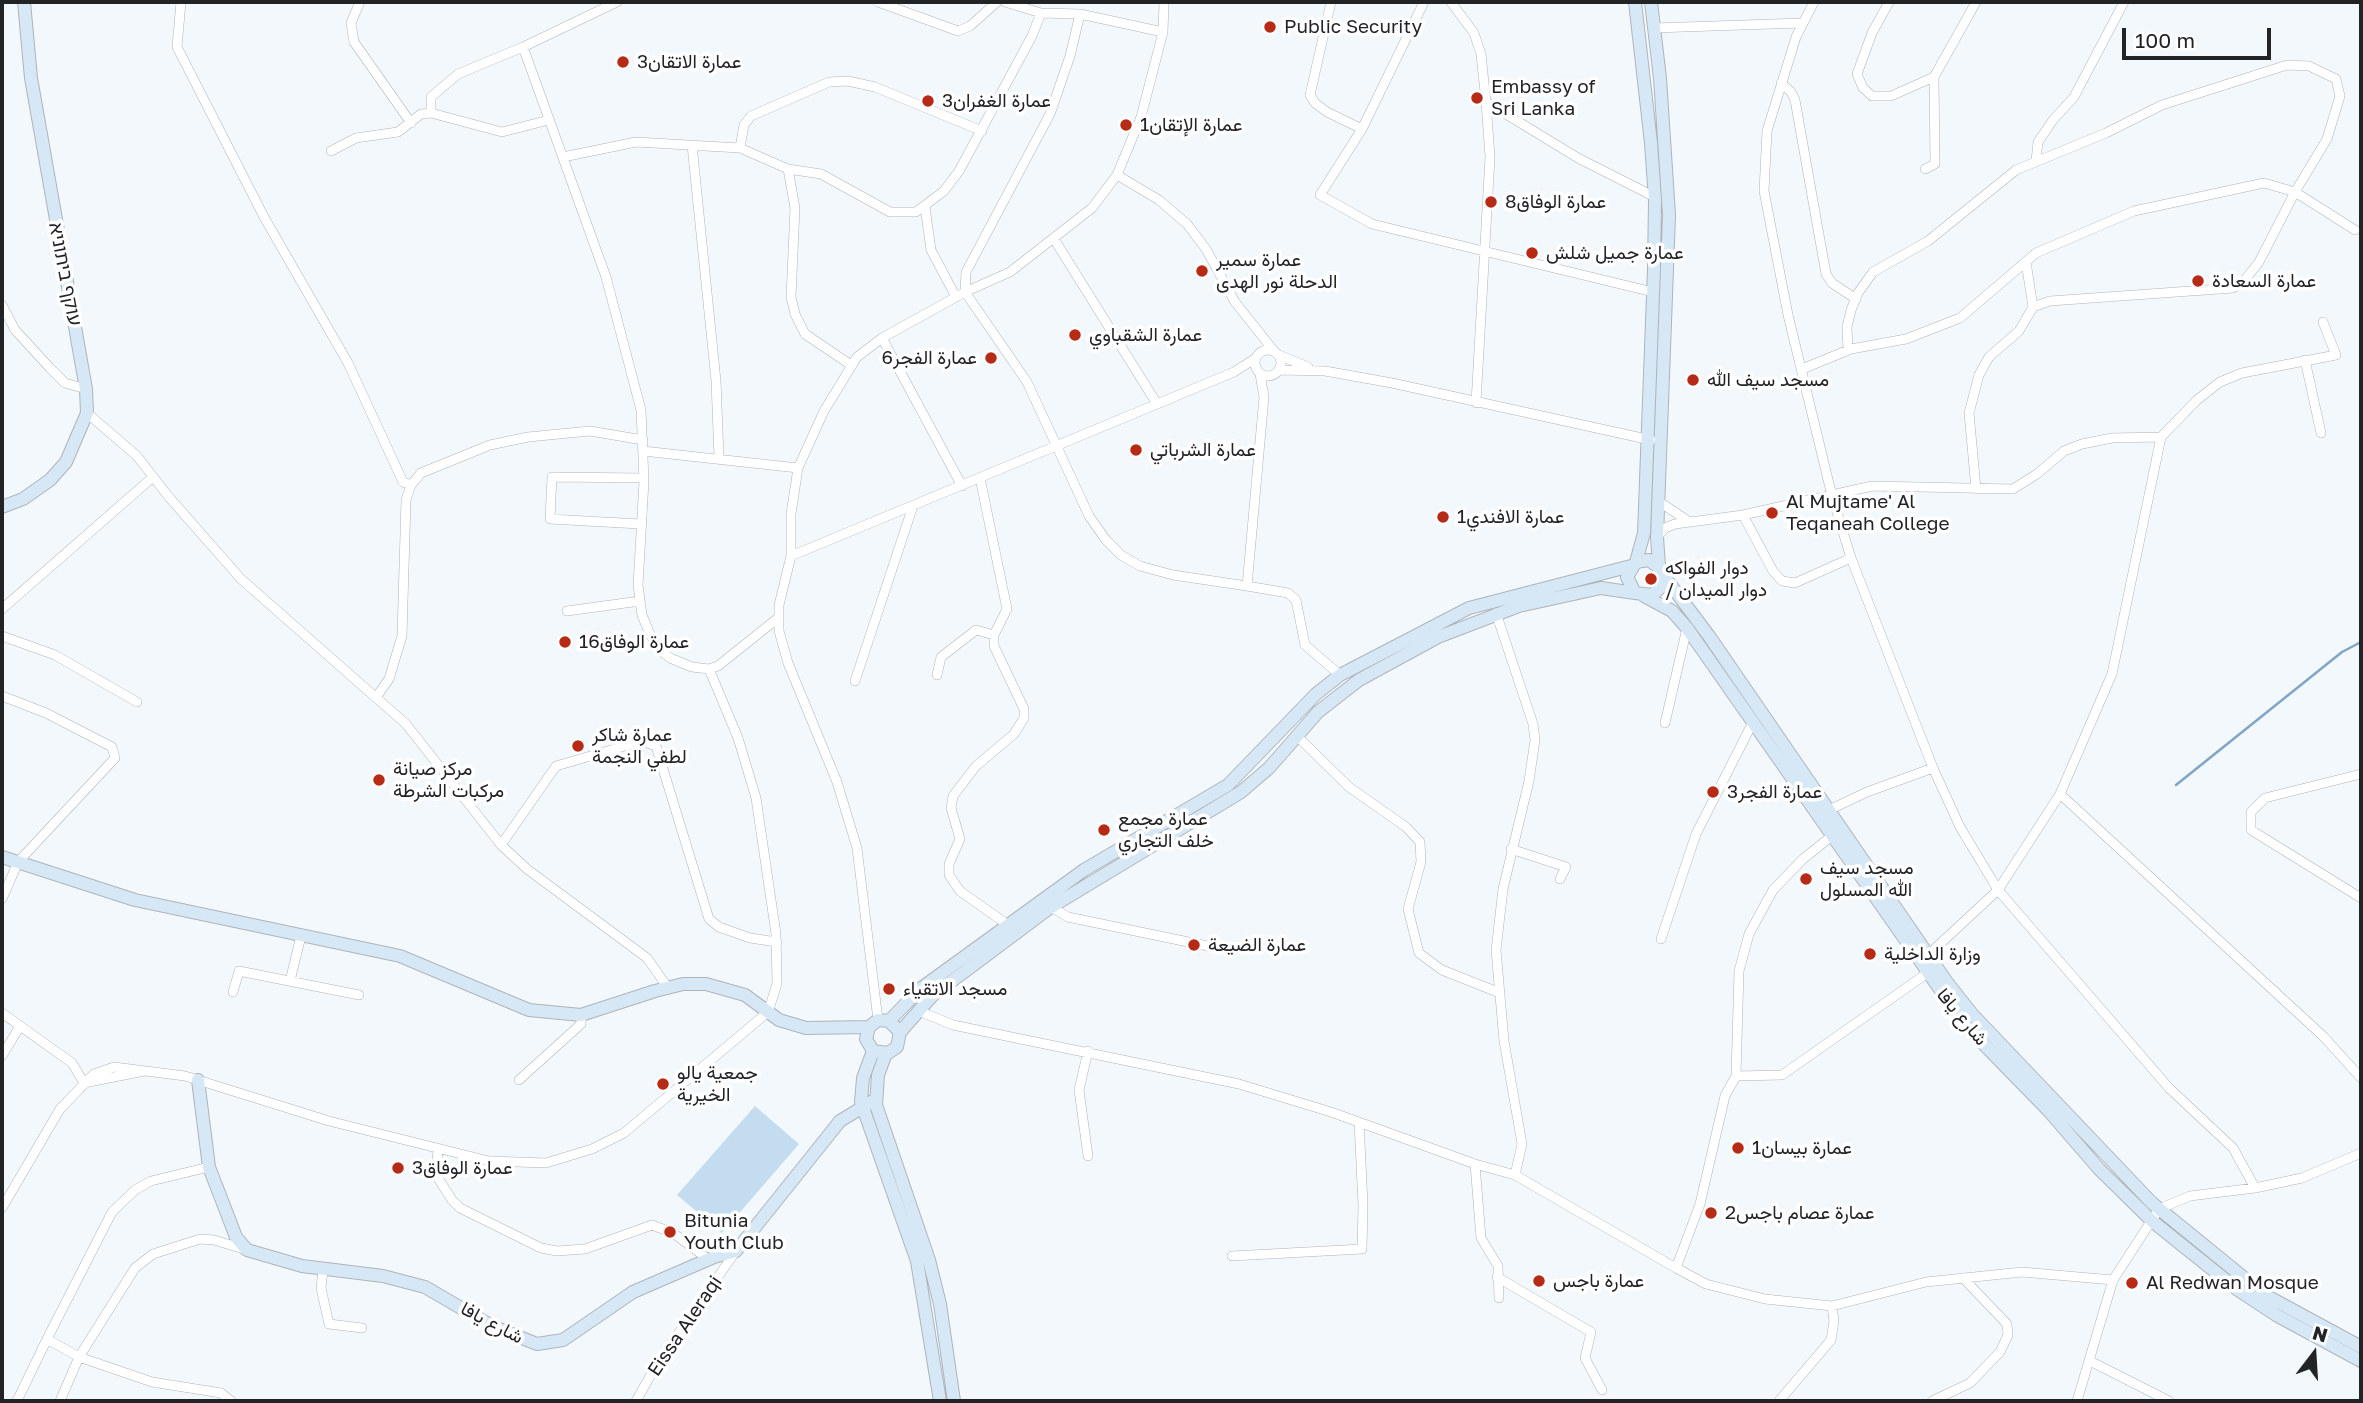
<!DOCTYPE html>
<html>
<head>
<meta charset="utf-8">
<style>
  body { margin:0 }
  #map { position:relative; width:2363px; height:1403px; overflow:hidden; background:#f3f8fd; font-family:"Golos Text",sans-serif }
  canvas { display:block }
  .frame { position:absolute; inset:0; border:4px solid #222325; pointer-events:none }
  .north { position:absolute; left:2279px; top:1319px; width:70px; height:70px; -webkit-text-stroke:5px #fff; paint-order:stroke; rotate:17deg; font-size:19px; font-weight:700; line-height:28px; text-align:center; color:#222325 }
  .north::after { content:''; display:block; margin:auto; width:24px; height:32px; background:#222325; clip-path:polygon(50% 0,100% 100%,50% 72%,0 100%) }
  .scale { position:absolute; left:2122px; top:28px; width:149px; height:32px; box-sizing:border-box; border:4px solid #222325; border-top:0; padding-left:9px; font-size:21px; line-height:24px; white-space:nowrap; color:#222325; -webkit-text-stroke:5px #fff; paint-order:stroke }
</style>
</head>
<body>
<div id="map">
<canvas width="2363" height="1403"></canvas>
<div class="frame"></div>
<div class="north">N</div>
<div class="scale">100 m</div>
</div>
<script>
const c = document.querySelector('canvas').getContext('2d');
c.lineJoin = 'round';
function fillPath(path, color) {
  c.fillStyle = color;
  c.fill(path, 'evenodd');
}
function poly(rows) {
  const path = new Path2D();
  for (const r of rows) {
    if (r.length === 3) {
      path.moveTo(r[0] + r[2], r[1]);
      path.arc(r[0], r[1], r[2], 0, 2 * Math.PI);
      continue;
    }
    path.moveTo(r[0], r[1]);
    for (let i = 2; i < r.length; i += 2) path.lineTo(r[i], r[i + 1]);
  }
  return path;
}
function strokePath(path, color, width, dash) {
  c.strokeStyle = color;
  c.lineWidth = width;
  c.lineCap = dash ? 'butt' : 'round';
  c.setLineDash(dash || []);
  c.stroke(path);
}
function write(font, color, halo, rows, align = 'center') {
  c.font = font + ' "Golos Text",Vazirmatn,"Noto Sans Hebrew",sans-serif';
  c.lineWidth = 7;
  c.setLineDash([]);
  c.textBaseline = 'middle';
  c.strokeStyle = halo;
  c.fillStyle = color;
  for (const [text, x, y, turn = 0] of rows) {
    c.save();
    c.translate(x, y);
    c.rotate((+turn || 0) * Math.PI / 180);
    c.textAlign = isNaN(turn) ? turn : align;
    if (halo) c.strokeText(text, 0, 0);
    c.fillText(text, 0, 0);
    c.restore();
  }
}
fillPath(poly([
  [755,1106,799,1144,722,1233,677,1195]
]), '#c3dcef');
strokePath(poly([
  [2176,785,2342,652,2361,642]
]), '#81a6c5', 2.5);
const street = poly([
  [181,2,177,47,264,217,348,363,403,482,411,485],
  [360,2,351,23,354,42,411,123],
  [878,2,958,31,970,26,997,2],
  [1005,2,1041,13,1080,14,1163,32],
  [1331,2,1310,95,1315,103,1327,112,1362,129],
  [1424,2,1362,129,1320,195,1372,224,1653,292],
  [1451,2,1474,33,1481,54,1486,102,1490,157,1476,403],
  [1814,2,1796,37,1767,131,1764,191,1788,315,1832,496,1851,558],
  [1889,2,1872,33,1857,74,1863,88,1872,96,1891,96,1934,77,1976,2],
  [1080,14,1070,56,1050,114,966,272,965,292,1027,382,1089,516,1106,540,1121,555,1140,566,1173,575,1247,586],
  [1654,28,1802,23],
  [523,47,606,277,641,410,644,481,638,585,642,615,649,632,659,649,670,658,692,667,709,669,718,666,778,618],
  [1781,83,1791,92,1795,100,1826,274,1832,283,1856,299],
  [1486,102,1578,158,1655,197],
  [431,113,431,97,458,74,523,47,617,2],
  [692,145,716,381,719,457],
  [740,148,744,125,751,116,829,82,848,81,875,87,982,131],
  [331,151,356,138,398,132,421,114,431,113,502,132,549,120],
  [563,157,636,142,740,148,788,169,821,174,890,212,916,212,944,191,959,171,1032,36,1041,13],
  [2036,161,2038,142,2053,120,2074,97,2124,2],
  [788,169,795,208,791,297,795,314,805,334,851,365],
  [1925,169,1935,164,1934,77],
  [1117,175,1159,200,1187,224,1206,249,1235,302,1274,351],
  [925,207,931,250,956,297],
  [1054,239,1157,404],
  [2026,262,2033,307],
  [2,305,15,330,50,368,65,383,86,389],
  [882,338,962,486],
  [1848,350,1847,327,1851,310,1858,293,1873,272,1928,241,2016,170,2106,133,2162,105,2287,65,2309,66,2336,79,2340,96,2327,139,2295,192,2259,262,2244,281,2233,288,2050,301,2033,307,2019,331,1989,357,1979,375,1969,413,1976,489],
  [1268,363,13],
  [1279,355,1308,367],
  [2305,360,2321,433],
  [1802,369,1851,349,1906,339,1960,318,2036,253,2134,211,2264,183,2295,192,2355,230],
  [1280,370,1325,371,1392,383,1651,440],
  [1260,374,1264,397,1247,586,1288,593,1296,600,1305,645,1340,675],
  [87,413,137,456,168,496,241,579,406,724,501,845,527,869,647,958,668,988],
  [643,451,798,468],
  [980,478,1007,609,994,635,994,646,1024,709,1024,718,1014,734,976,766,953,796,951,808,960,839,949,864,949,875,960,891,1008,925],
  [1658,501,1688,521],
  [1743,515,1773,571,1782,581,1795,583,1851,558,1933,768,1960,827,1998,890,2169,1088,2233,1148,2255,1188],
  [640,524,550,519,552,477,644,478],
  [1657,537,1665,528,1675,524,1743,515,1872,486,2013,489,2037,474,2064,451,2082,444,2112,438,2161,437,2197,400,2220,382,2242,373,2336,355,2323,322],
  [791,556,1234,372,1256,358],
  [2,609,153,477],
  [567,611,640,601],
  [1496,613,1533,724,1535,740,1529,781,1503,889,1496,950,1504,1041,1522,1144,1515,1175,1676,1268,1700,1204,1725,1096,1736,1076,1739,971,1749,934,1773,890,1803,859,1833,835],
  [2,636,55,655,137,702],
  [937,675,941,657,976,630,994,635],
  [855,681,913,506],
  [2,696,46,713,112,747,115,758,18,862,2,899],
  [377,696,389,679,402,636,406,500,411,485,421,473,490,445,528,437,590,431,643,440],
  [1665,723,1687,628],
  [1297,736,1349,787,1406,827,1420,842,1421,862,1408,909,1419,953,1442,970,1500,993],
  [2361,774,2265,798,2251,812,2251,830,2361,898],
  [2060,794,2324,1037,2361,1078],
  [1829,810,1867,792,1933,768],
  [501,845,556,766,642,741,656,746,709,919,719,927,750,938,777,942],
  [1511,849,1566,867,1560,879],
  [1051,907,1068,917,1222,949],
  [1661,939,1696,834,1753,722],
  [1928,955,1998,890,2060,794,2112,674,2161,437],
  [290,981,301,936],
  [233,992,239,971,359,995],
  [919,1011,953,1025,1239,1084,1331,1112,1475,1164,1515,1175],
  [2,1013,72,1063,84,1083],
  [878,1020,857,848,837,782,788,663,779,631,779,605,791,556,791,514,798,468,824,411,857,357,882,338,965,292,1010,272,1092,208,1117,175,1141,117,1163,32,1164,2],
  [2,1056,20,1026],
  [1736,1076,1782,1075,1926,974],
  [519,1080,581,1024,581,1015],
  [84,1083,144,1071],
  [438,1149,436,1175,452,1200,460,1208,541,1248,557,1251,585,1249,652,1225,673,1233,708,1259],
  [1088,1156,1079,1090,1088,1051],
  [1475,1164,1481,1238,1498,1266,1499,1298],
  [209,1167,151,1181,135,1190,112,1212,47,1339,79,1357,152,1382,221,1393,231,1401],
  [2,1208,60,1109,94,1074,114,1067,185,1076,329,1121,489,1161,546,1163,592,1149,624,1133,768,1012,777,984,776,934,756,798,738,738,709,669],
  [1232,1256,1362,1249,1363,1205,1359,1122],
  [1676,1268,1706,1284,1765,1299,1832,1306,1926,1282,2022,1272,2113,1280],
  [323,1270,321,1288,329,1324,362,1328],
  [1497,1277,1591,1332,1585,1358,1602,1390],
  [2090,1361,2169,1401],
  [17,1401,47,1339],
  [60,1401,79,1357,135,1268,153,1254,200,1239,214,1240,247,1250],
  [636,1401,657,1364,736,1251],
  [1779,1401,1831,1340,1834,1321,1832,1306],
  [1932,1401,1970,1383,2000,1352,2008,1335,2007,1324,1963,1278],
  [2077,1401,2113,1280,2159,1209,2190,1196,2255,1188,2302,1178,2361,1153]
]);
const secondary = poly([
  [1635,2,1651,143,1655,200,1654,269,1644,533,1636,562,1627,577,1635,593,1652,595,1661,587,1662,570,1649,560,1636,562],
  [1651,2,1660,78,1669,215,1657,537,1659,566],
  [2,507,23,499,50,480,66,462,87,413,86,389,31,78,24,2],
  [1664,576,1709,636,1946,981,1972,1014,2152,1203,2265,1295,2361,1347],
  [1644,596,1672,611,1687,628,1965,1025,2048,1110,2099,1169,2152,1221,2238,1290,2276,1315,2361,1361],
  [2,857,135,900,400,956,529,1010,581,1015,655,991,683,984,706,984,745,995,779,1020,806,1028,869,1027,878,1020,889,1021,900,1032,897,1047,888,1053,873,1051,866,1039,869,1027],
  [889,1021,920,989,1084,870,1228,785,1316,694,1340,675,1469,608,1631,566],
  [900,1032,932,996,1051,907,1241,792,1269,768,1318,712,1359,680,1438,637,1519,606,1601,588,1635,593],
  [873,1051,863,1078,861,1102,917,1261,940,1401],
  [886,1053,878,1075,876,1105,929,1260,940,1304,954,1401],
  [198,1080,209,1167,236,1237,247,1250,302,1266,383,1276,425,1287,492,1326,537,1344,563,1340,633,1292,714,1257,736,1251,840,1121,876,1099]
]);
strokePath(street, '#afb4b9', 10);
strokePath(secondary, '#afb4b9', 14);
strokePath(street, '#fff', 9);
strokePath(secondary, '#d6e8f6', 12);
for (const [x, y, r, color] of [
  [1270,27,7,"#b72a16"],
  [623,62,7,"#b72a16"],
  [1477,98,7,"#b72a16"],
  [928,101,7,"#b72a16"],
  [1126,125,7,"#b72a16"],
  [1491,202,7,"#b72a16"],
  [1532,253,7,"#b72a16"],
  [1202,271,7,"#b72a16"],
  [2198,281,7,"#b72a16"],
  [1075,335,7,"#b72a16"],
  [991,358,7,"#b72a16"],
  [1693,380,7,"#b72a16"],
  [1136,450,7,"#b72a16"],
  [1772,513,7,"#b72a16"],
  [1443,517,7,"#b72a16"],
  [1651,579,7,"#b72a16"],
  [565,642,7,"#b72a16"],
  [578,746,7,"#b72a16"],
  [379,780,7,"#b72a16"],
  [1713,792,7,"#b72a16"],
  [1104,830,7,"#b72a16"],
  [1806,879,7,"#b72a16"],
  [1194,945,7,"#b72a16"],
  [1870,954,7,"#b72a16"],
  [889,989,7,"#b72a16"],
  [663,1084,7,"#b72a16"],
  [1738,1148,7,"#b72a16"],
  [398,1168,7,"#b72a16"],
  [1711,1213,7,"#b72a16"],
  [670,1232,7,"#b72a16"],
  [1539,1281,7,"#b72a16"],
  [2132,1283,7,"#b72a16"]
]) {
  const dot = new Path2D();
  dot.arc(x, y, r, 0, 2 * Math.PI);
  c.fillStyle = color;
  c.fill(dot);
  strokePath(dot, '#fff', 2.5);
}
write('19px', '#222325', '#fff', [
  ["Public Security",1284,27],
  ["عمارة الاتقان3",637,62],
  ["Embassy of",1491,87],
  ["Sri Lanka",1491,109],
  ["عمارة الغفران3",942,101],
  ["عمارة الإتقان1",1140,125],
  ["عمارة الوفاق8",1505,202],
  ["عمارة جميل شلش",1546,253],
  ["عمارة سمير",1216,260],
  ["الدحلة نور الهدى",1216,282],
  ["عمارة السعادة",2212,281],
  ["عمارة الشقباوي",1089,335],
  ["عمارة الفجر6",977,358,"right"],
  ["مسجد سيف الله",1707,380],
  ["عمارة الشرباتي",1150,450],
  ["Al Mujtame' Al",1786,502],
  ["Teqaneah College",1786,524],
  ["عمارة الافندي1",1457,517],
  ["دوار الفواكه",1665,568],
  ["/ دوار الميدان",1665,590],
  ["عمارة الوفاق16",579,642],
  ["عمارة شاكر",592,735],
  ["لطفي النجمة",592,757],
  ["مركز صيانة",393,769],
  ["مركبات الشرطة",393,791],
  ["عمارة الفجر3",1727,792],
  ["عمارة مجمع",1118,819],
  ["خلف التجاري",1118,841],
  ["مسجد سيف",1820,868],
  ["الله المسلول",1820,890],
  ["عمارة الضيعة",1208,945],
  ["وزارة الداخلية",1884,954],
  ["مسجد الاتقياء",903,989],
  ["جمعية يالو",677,1073],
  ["الخيرية",677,1095],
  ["عمارة بيسان1",1752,1148],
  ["عمارة الوفاق3",412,1168],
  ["عمارة عصام باجس2",1725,1213],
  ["Bitunia",684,1221],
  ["Youth Club",684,1243],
  ["عمارة باجس",1553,1281],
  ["Al Redwan Mosque",2146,1283]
], 'left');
write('19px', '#222325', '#fff', [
  ["עוקף ביתוניא",65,274,79],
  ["شارع يافا",1962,1017,50],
  ["شارع يافا",492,1323,28],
  ["Eissa Aleraqi",685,1326,-56]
]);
</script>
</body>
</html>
